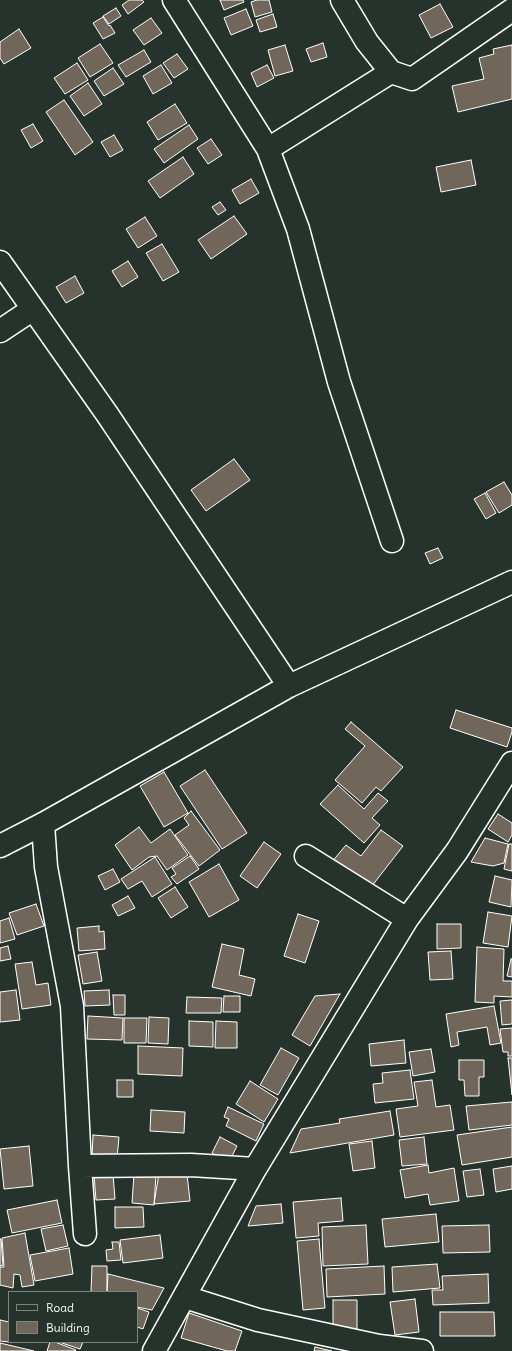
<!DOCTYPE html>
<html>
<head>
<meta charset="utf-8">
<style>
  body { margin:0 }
  #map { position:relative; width:512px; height:1351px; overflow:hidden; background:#26332d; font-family:Delius,sans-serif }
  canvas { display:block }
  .legend { position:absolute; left:8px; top:1291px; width:130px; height:52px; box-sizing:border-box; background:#26332d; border:1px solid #7d8581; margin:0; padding:5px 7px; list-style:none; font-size:12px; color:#fff }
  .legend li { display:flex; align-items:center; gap:8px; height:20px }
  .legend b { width:20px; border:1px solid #7d8581 }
</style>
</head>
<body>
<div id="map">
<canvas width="512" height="1351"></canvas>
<ul class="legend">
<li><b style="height:5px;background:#26332d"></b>Road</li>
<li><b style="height:11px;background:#706659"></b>Building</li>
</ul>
</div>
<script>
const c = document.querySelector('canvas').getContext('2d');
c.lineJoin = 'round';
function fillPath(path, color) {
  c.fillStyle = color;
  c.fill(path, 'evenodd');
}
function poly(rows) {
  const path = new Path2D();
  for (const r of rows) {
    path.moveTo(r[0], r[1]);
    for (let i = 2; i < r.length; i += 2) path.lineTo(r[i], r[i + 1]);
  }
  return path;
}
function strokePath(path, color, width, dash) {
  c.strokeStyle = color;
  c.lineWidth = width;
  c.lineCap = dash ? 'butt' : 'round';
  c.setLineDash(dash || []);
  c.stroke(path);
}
const building = poly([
  [129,0,142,0,144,2,128,14,122,5,129,0],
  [220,0,243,0,244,2,224,10,220,0],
  [257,0,269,0,272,12,255,17,251,2,257,0],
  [440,4,453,27,431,38,419,15,440,4],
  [116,8,121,16,109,24,103,16,116,8],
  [246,9,253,26,231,35,224,18,246,9],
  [273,14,277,27,260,32,256,20,273,14],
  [103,17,109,26,110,25,115,33,103,39,93,23,103,17],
  [151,18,162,33,144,45,133,30,151,18],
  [19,29,31,48,4,64,0,58,0,42,19,29],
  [323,43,327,57,311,62,306,49,323,43],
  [100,44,113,63,90,77,78,58,100,44],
  [285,45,293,71,275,76,268,50,285,45],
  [512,45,512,99,458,112,452,86,484,79,479,58,494,54,493,49,512,45],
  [144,50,151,62,126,77,118,65,144,50],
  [177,54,188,69,174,78,163,63,177,54],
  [77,63,88,80,65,94,54,78,77,63],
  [161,65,172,83,153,94,143,76,161,65],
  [267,65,274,78,257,87,251,73,267,65],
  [113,68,124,84,104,96,94,81,113,68],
  [88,83,102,104,84,116,70,96,88,83],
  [64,100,93,142,75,155,46,112,64,100],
  [175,104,187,123,158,140,147,122,175,104],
  [33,124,43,141,31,148,21,130,33,124],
  [189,125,198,139,164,163,154,149,189,125],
  [114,135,123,150,110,157,101,142,114,135],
  [211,139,222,155,208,164,197,148,211,139],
  [183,157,194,174,160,198,148,181,183,157],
  [471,160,476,185,441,192,436,167,471,160],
  [251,179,259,193,240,204,232,190,251,179],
  [220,202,226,210,218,215,212,207,220,202],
  [234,216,247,234,211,259,198,240,234,216],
  [145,217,157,236,138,248,126,229,145,217],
  [162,244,179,272,163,281,146,253,162,244],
  [128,261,138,277,122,287,112,271,128,261],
  [75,276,84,293,66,303,56,287,75,276],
  [234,459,250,480,206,511,191,490,234,459],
  [504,482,512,495,512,505,499,513,486,492,504,482],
  [485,493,496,513,486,519,474,499,485,493],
  [438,548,443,558,430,564,425,553,438,548],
  [456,710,512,728,512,732,507,747,450,728,456,710],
  [351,722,403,767,381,791,376,787,362,803,335,780,365,746,345,729,351,722],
  [205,770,247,833,222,849,180,786,205,770],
  [164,772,188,813,164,827,140,786,164,772],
  [338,785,364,809,378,793,388,801,372,818,380,825,364,843,320,804,338,785],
  [191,811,220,850,199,866,175,835,189,825,184,818,191,811],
  [498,814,512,823,512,835,508,842,488,829,498,814],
  [139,827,151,843,170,829,188,855,167,870,157,856,149,857,132,870,115,845,139,827],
  [381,830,403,846,368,891,331,863,346,845,361,856,381,830],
  [485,838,508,844,504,863,493,866,471,862,485,838],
  [264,842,281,854,257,888,240,876,264,842],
  [509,844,512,844,512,871,504,869,509,844],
  [190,856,199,869,177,884,171,877,176,874,172,868,190,856],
  [155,857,172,884,152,897,142,881,128,889,121,879,155,857],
  [219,864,239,900,209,917,189,882,219,864],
  [113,869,120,882,105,890,98,876,113,869],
  [495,876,512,880,511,907,489,902,495,876],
  [175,887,188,907,171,918,158,898,175,887],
  [128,896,135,908,118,916,112,905,128,896],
  [36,904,44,926,17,935,9,913,36,904],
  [488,912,512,916,508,947,483,943,488,912],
  [298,914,319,921,305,963,284,956,298,914],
  [9,918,15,939,0,943,0,921,9,918],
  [437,924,461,924,461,948,437,949,437,924],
  [99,926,99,932,104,931,105,949,79,951,77,928,99,926],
  [222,944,244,949,239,975,255,979,251,996,212,987,222,944],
  [8,946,11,959,0,961,0,948,8,946],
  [477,947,504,949,503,981,512,981,512,997,494,996,494,1003,475,1002,477,947],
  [451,951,453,979,430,980,428,952,451,951],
  [97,952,102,981,83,984,78,955,97,952],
  [511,959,512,959,512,977,507,976,511,959],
  [32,962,36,985,48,983,51,1005,22,1009,15,964,32,962],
  [16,990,20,1020,0,1022,0,992,16,990],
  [109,990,110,1005,85,1006,84,991,109,990],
  [340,994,310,1046,292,1035,315,996,340,994],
  [113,995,125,995,125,1015,114,1015,113,995],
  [224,996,240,996,240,1012,223,1012,224,996],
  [187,997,222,998,221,1013,186,1013,187,997],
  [512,1000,512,1024,502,1025,500,1001,512,1000],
  [494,1006,501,1043,490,1045,487,1027,457,1032,459,1045,451,1047,446,1014,494,1006],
  [88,1016,123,1018,122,1040,87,1039,88,1016],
  [149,1017,169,1018,168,1044,148,1043,149,1017],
  [124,1018,147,1018,146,1043,124,1043,124,1018],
  [189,1021,213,1022,213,1047,189,1046,189,1021],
  [216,1021,237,1022,237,1048,215,1048,216,1021],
  [512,1028,512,1056,508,1056,508,1052,503,1052,500,1029,512,1028],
  [404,1040,406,1063,371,1066,369,1044,404,1040],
  [138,1046,183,1048,182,1076,138,1074,138,1046],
  [281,1048,299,1058,278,1095,260,1085,281,1048],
  [431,1049,435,1072,413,1076,409,1052,431,1049],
  [508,1058,512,1058,512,1095,508,1058],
  [459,1060,484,1060,484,1077,479,1077,479,1096,465,1096,464,1080,459,1080,459,1060],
  [410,1070,414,1099,375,1103,373,1084,383,1083,382,1073,410,1070],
  [117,1080,133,1080,133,1097,117,1097,117,1080],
  [432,1080,436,1107,450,1105,454,1130,400,1137,396,1109,418,1106,414,1082,432,1080],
  [250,1081,278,1099,264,1122,236,1104,250,1081],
  [512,1102,512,1125,469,1130,466,1106,512,1102],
  [228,1107,264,1124,256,1141,226,1126,229,1119,224,1117,228,1107],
  [151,1110,185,1112,184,1133,150,1131,151,1110],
  [390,1111,394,1135,290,1153,301,1129,340,1123,339,1119,390,1111],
  [512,1127,512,1157,462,1165,457,1135,512,1127],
  [93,1135,119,1137,117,1159,92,1158,93,1135],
  [220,1137,237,1146,229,1162,212,1153,220,1137],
  [424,1137,427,1164,402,1166,399,1140,424,1137],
  [372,1141,375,1168,353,1171,349,1144,372,1141],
  [29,1146,33,1186,4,1189,0,1149,29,1146],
  [428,1165,429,1173,454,1168,459,1201,430,1205,428,1194,405,1198,400,1170,428,1165],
  [512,1166,512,1189,496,1192,493,1169,512,1166],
  [480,1169,484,1195,467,1197,463,1171,480,1169],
  [159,1173,187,1174,190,1201,154,1204,159,1173],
  [113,1174,115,1199,96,1200,94,1175,113,1174],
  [134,1174,156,1175,154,1205,132,1203,134,1174],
  [341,1198,343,1221,318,1223,319,1236,296,1238,293,1202,341,1198],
  [57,1200,62,1223,12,1233,7,1210,57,1200],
  [281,1204,283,1223,248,1226,256,1206,281,1204],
  [115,1207,143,1207,144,1227,115,1228,115,1207],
  [436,1214,439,1242,385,1247,382,1219,436,1214],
  [63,1225,68,1246,46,1251,41,1229,63,1225],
  [366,1225,368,1264,323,1266,322,1227,366,1225],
  [489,1225,490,1252,443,1253,442,1226,489,1225],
  [25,1233,34,1285,22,1287,20,1275,14,1274,13,1288,0,1285,0,1267,4,1267,2,1238,25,1233],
  [160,1235,163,1258,123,1263,120,1240,160,1235],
  [0,1239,1,1239,3,1265,0,1266,0,1239],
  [319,1239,325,1308,303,1310,297,1241,319,1239],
  [112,1242,119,1242,121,1260,107,1261,106,1250,113,1249,112,1242],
  [69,1248,73,1274,35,1281,30,1255,69,1248],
  [437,1264,440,1288,393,1292,392,1267,437,1264],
  [92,1266,107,1266,107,1292,91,1292,92,1266],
  [384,1266,385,1294,327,1297,326,1269,384,1266],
  [108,1274,164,1288,152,1310,137,1307,137,1292,107,1292,108,1274],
  [488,1274,489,1303,433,1305,432,1290,443,1290,442,1276,488,1274],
  [415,1299,419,1332,395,1335,390,1302,415,1299],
  [333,1300,357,1300,357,1330,333,1330,333,1300],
  [137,1308,149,1312,143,1329,137,1327,137,1308],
  [440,1312,494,1312,495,1336,440,1336,440,1312],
  [189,1313,242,1331,235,1351,227,1351,181,1338,189,1313],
  [0,1320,9,1322,9,1342,0,1341,0,1320],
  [50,1342,55,1342,76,1350,75,1351,47,1351,50,1342],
  [59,1342,83,1342,80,1349,59,1342],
  [0,1343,34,1351,0,1351,0,1343],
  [315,1347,332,1351,314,1351,315,1347]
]);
fillPath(building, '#706659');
strokePath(building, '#fff', 1);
const street = poly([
  [174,0,268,149],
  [342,0,367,42,391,72,412,79,512,10],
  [391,72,268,149,298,229,339,382,392,541],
  [0,262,107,414,289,686],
  [0,331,33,309],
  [43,824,46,867,72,1006,80,1166,85,1234],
  [0,846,43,824,289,686,512,582],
  [306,856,407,919],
  [80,1166,191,1165,255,1169],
  [185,1297,258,1320,379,1346,422,1351],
  [154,1351,255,1169,407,919,457,851,512,763]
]);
strokePath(street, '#fff', 25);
strokePath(street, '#26332d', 22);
</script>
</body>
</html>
